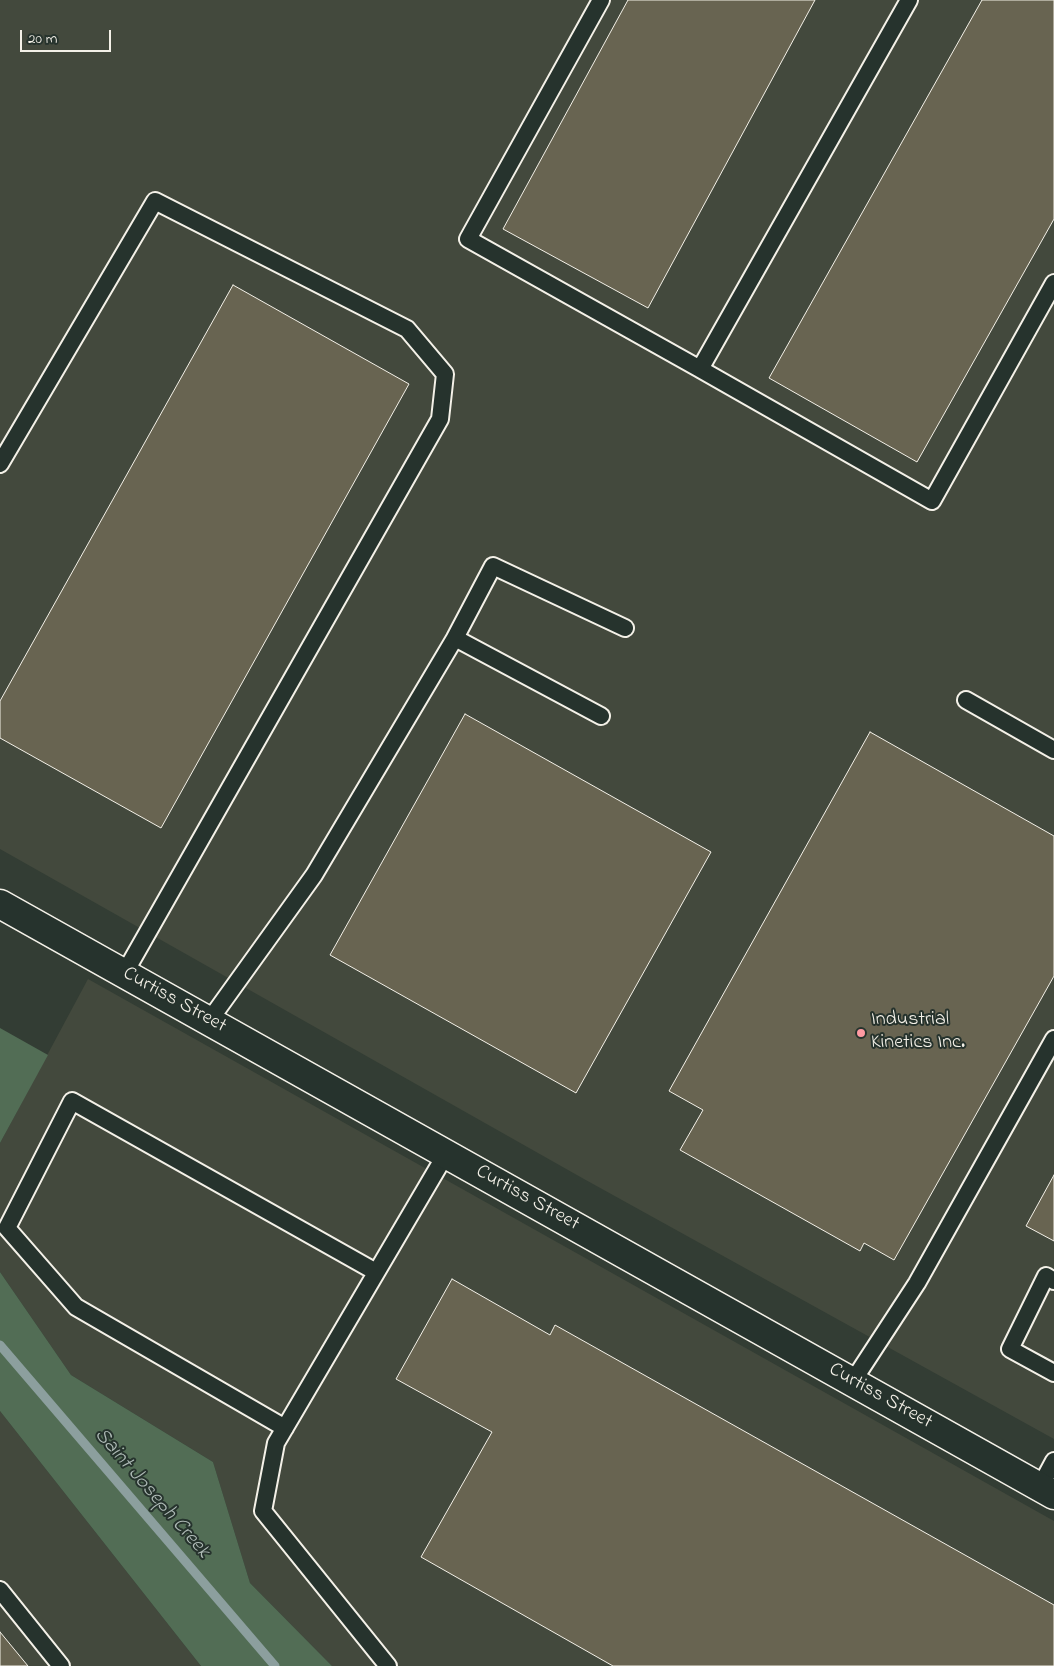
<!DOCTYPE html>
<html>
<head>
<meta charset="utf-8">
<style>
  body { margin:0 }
  #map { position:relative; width:1054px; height:1666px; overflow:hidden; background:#333d34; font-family:"Indie Flower",sans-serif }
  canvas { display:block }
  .scale { position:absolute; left:20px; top:30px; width:91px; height:22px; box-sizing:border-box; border:2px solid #f4f1e8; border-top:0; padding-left:6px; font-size:15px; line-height:18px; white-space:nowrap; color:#f4f1e8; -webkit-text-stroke:4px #26332d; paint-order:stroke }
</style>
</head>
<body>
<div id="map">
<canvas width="1054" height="1666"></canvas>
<div class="scale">20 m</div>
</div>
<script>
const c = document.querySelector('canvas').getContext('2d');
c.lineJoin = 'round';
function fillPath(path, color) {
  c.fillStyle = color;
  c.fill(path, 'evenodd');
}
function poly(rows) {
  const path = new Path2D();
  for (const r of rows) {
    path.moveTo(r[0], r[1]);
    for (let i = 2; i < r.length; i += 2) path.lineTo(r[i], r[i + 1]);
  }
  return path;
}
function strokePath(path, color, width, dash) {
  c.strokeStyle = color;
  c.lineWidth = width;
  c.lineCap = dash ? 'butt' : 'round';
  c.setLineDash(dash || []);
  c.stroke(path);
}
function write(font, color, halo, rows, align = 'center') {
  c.font = font + ' "Indie Flower",sans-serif';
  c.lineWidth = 4;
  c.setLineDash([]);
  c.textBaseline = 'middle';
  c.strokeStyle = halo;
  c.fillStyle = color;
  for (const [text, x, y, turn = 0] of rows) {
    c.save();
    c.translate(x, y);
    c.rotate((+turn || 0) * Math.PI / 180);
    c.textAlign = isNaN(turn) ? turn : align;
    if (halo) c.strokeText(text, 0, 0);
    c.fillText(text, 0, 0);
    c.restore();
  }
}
fillPath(poly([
  [0,0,1054,0,1054,1439,584,1179,0,849],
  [88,979,1054,1521,1054,1666,332,1666,250,1583,213,1462,71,1375,0,1272,0,1143],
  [0,1411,201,1666,0,1666]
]), '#43493d');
fillPath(poly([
  [0,1028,48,1055,0,1143],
  [0,1272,71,1375,213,1462,250,1583,332,1666,201,1666,0,1411]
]), '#526d55');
strokePath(poly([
  [0,1345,275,1666]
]), '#8c9f9e', 9);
const building = poly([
  [628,0,815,0,648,308,503,229,628,0],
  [982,0,1054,0,1054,219,917,462,769,378,982,0],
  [233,285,409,384,161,828,0,738,0,701,233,285],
  [465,714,711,852,576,1093,330,955,465,714],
  [870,732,1054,836,1054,976,894,1260,864,1243,860,1251,680,1150,703,1110,669,1091,870,732],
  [1054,1175,1054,1241,1026,1226,1054,1175],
  [452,1279,550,1335,555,1325,1054,1605,1054,1666,613,1666,421,1557,492,1432,396,1379,452,1279],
  [0,1632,28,1666,0,1666,0,1632]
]);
fillPath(building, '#686451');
strokePath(building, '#f4f1e8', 1);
const service = poly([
  [601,0,468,239,700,369],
  [909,0,700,369,932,501,1054,283],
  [0,464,155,201,407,329,445,374,440,419,124,974],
  [455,638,493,566,625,628],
  [966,700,1054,750],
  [209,1021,314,875,455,638,601,716],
  [1054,1281,1046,1276,1010,1349,1054,1373],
  [853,1381,917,1283,1054,1039],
  [285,1428,76,1307,7,1228,72,1101,376,1272],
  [1040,1487,1054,1461],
  [0,1590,61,1666],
  [388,1666,263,1511,276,1443,446,1154]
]);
const minor = poly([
  [0,904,1054,1495]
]);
strokePath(service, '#f4f1e8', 20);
strokePath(minor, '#f4f1e8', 31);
strokePath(service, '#26332d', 16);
strokePath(minor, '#26332d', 28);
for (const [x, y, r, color] of [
  [861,1033,5,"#ff9aa2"]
]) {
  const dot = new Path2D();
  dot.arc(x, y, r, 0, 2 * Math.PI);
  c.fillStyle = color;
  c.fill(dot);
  strokePath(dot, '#26332d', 2);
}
write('20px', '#f4f1e8', '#26332d', [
  ["Curtiss Street",174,1001,29],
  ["Curtiss Street",527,1199,29],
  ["Curtiss Street",880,1397,29]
]);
write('20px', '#f4f1e8', '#26332d', [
  ["Industrial",871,1021],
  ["Kinetics Inc.",871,1044]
], 'left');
write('italic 21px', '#aebab6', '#26332d', [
  ["Saint Joseph Creek",151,1494,49]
]);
</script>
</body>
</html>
